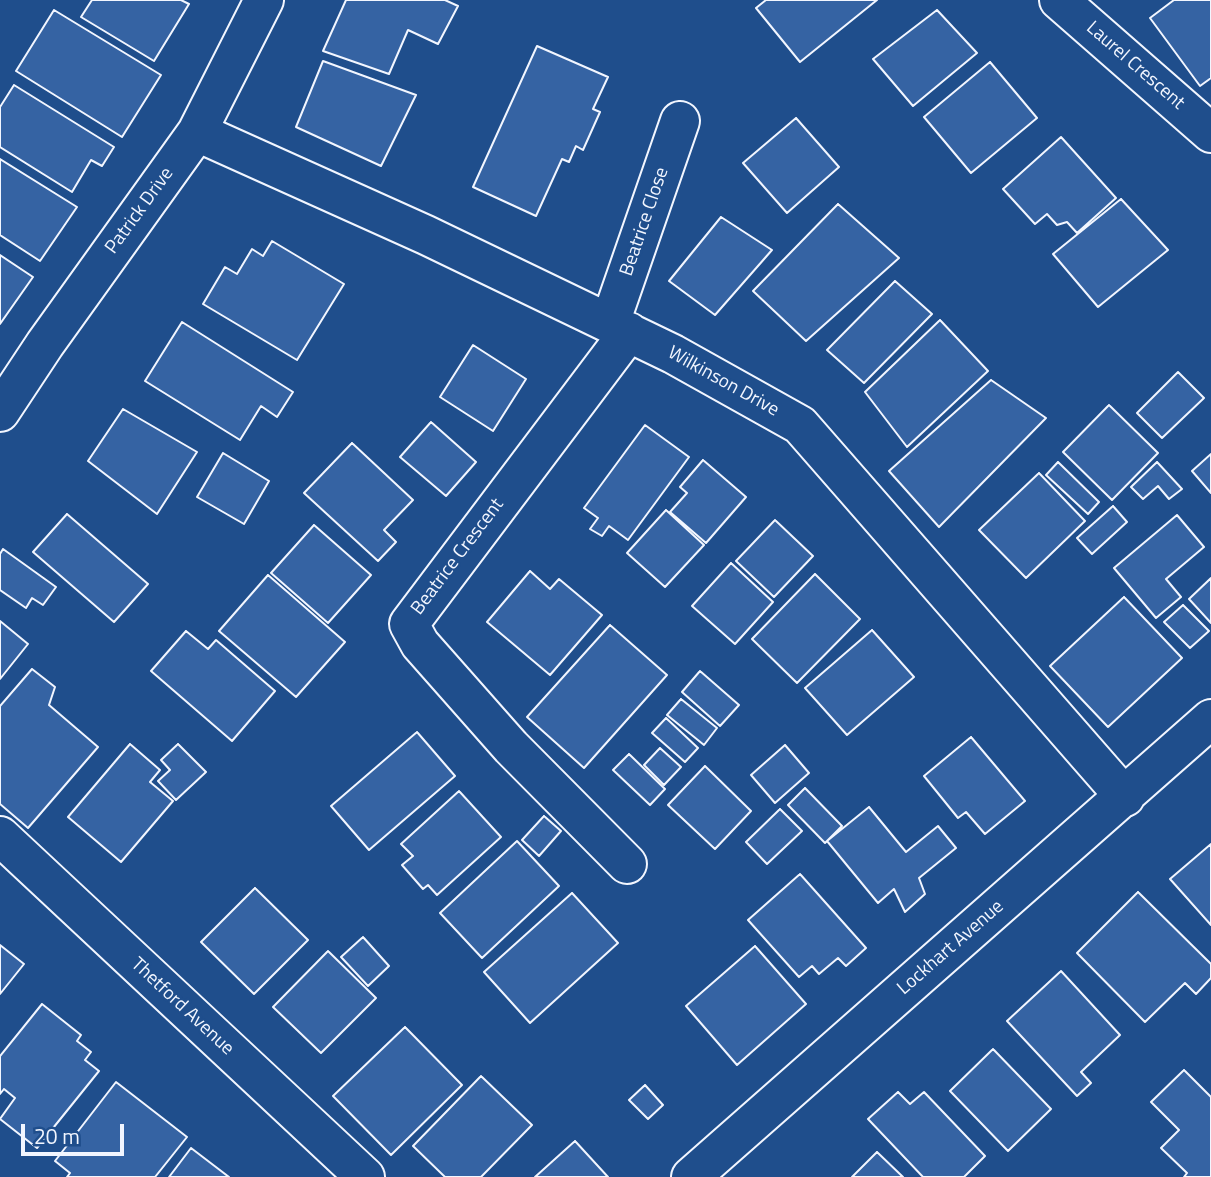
<!DOCTYPE html>
<html>
<head>
<meta charset="utf-8">
<style>
  body { margin:0 }
  #map { position:relative; width:1211px; height:1177px; overflow:hidden; background:#1f4e8c; font-family:"Titillium Web",sans-serif }
  canvas { display:block }
  .scale { position:absolute; left:21px; top:1124px; width:103px; height:32px; box-sizing:border-box; border:4px solid #f2f6ff; border-top:0; padding-left:9px; font-size:21px; line-height:24px; white-space:nowrap; color:#f2f6ff; -webkit-text-stroke:5px #1f4e8c; paint-order:stroke }
</style>
</head>
<body>
<div id="map">
<canvas width="1211" height="1177"></canvas>
<div class="scale">20 m</div>
</div>
<script>
const c = document.querySelector('canvas').getContext('2d');
c.lineJoin = 'round';
function fillPath(path, color) {
  c.fillStyle = color;
  c.fill(path, 'evenodd');
}
function poly(rows) {
  const path = new Path2D();
  for (const r of rows) {
    path.moveTo(r[0], r[1]);
    for (let i = 2; i < r.length; i += 2) path.lineTo(r[i], r[i + 1]);
  }
  return path;
}
function strokePath(path, color, width, dash) {
  c.strokeStyle = color;
  c.lineWidth = width;
  c.lineCap = dash ? 'butt' : 'round';
  c.setLineDash(dash || []);
  c.stroke(path);
}
function write(font, color, halo, rows, align = 'center') {
  c.font = font + ' "Titillium Web",sans-serif';
  c.lineWidth = 5;
  c.setLineDash([]);
  c.textBaseline = 'middle';
  c.strokeStyle = halo;
  c.fillStyle = color;
  for (const [text, x, y, turn = 0] of rows) {
    c.save();
    c.translate(x, y);
    c.rotate((+turn || 0) * Math.PI / 180);
    c.textAlign = isNaN(turn) ? turn : align;
    if (halo) c.strokeText(text, 0, 0);
    c.fillText(text, 0, 0);
    c.restore();
  }
}
const building = poly([
  [92,0,181,0,189,4,154,61,81,17,92,0],
  [346,0,445,0,458,6,438,44,408,30,389,74,323,51,346,0],
  [766,0,877,0,800,62,756,8,766,0],
  [1174,0,1211,0,1211,78,1200,86,1150,18,1174,0],
  [54,10,161,75,122,137,16,71,54,10],
  [937,10,977,53,913,106,873,59,937,10],
  [537,46,608,77,593,109,600,112,583,150,576,146,569,162,562,159,536,216,473,187,537,46],
  [323,61,416,95,381,166,296,127,323,61],
  [990,62,1037,118,971,173,924,117,990,62],
  [14,85,114,147,102,166,91,160,72,192,0,147,0,107,14,85],
  [796,118,839,167,787,213,743,163,796,118],
  [1061,137,1116,198,1077,233,1067,222,1057,225,1047,214,1035,224,1003,189,1061,137],
  [0,159,77,207,40,261,0,235,0,159],
  [1121,199,1168,250,1098,307,1053,254,1121,199],
  [838,204,899,258,806,341,753,291,838,204],
  [721,217,772,250,715,315,669,281,721,217],
  [272,241,344,284,297,360,203,304,225,267,237,274,252,249,263,256,272,241],
  [0,255,33,277,0,324,0,255],
  [895,281,932,314,864,383,827,350,895,281],
  [940,320,988,371,907,447,865,392,940,320],
  [182,322,293,392,277,417,261,406,240,440,145,381,182,322],
  [473,345,526,379,493,431,440,397,473,345],
  [1178,372,1204,398,1162,438,1137,413,1178,372],
  [991,380,1046,418,939,527,889,471,991,380],
  [1109,405,1158,453,1112,500,1063,452,1109,405],
  [123,409,197,452,157,514,88,461,123,409],
  [431,422,476,462,446,496,400,457,431,422],
  [645,425,689,457,628,540,609,526,602,536,590,529,598,518,584,508,645,425],
  [352,443,413,500,384,530,396,542,378,561,304,493,352,443],
  [223,453,269,481,244,524,197,497,223,453],
  [1211,454,1211,493,1192,471,1211,454],
  [703,460,746,497,706,543,670,512,687,493,680,487,703,460],
  [1058,462,1099,502,1088,514,1046,475,1058,462],
  [1157,462,1182,489,1169,499,1158,486,1143,499,1131,487,1157,462],
  [1039,473,1085,521,1026,578,979,530,1039,473],
  [1113,506,1127,522,1092,554,1077,538,1113,506],
  [666,510,704,545,665,587,627,553,666,510],
  [67,514,148,584,114,622,33,552,67,514],
  [1177,515,1204,547,1166,579,1181,597,1156,618,1114,568,1177,515],
  [775,520,813,556,774,597,736,561,775,520],
  [314,525,371,575,328,623,271,573,314,525],
  [3,549,56,587,43,605,32,598,26,608,0,590,0,554,3,549],
  [731,563,773,602,735,644,692,606,731,563],
  [530,571,550,589,559,579,602,615,550,675,487,622,530,571],
  [815,574,860,619,797,683,752,639,815,574],
  [268,575,345,642,296,697,219,631,268,575],
  [1211,578,1211,623,1189,599,1211,578],
  [1124,597,1182,658,1108,727,1050,666,1124,597],
  [1183,605,1209,631,1190,648,1164,622,1183,605],
  [0,621,28,644,0,679,0,621],
  [610,625,667,675,584,768,527,717,610,625],
  [872,630,914,677,847,735,805,688,872,630],
  [186,631,208,649,216,640,275,691,232,741,151,671,186,631],
  [32,669,55,687,49,705,98,747,28,828,0,804,0,706,32,669],
  [700,671,739,705,720,726,682,692,700,671],
  [681,699,717,728,704,745,667,715,681,699],
  [666,718,698,748,685,762,652,733,666,718],
  [417,732,455,776,369,850,331,806,417,732],
  [971,737,1025,801,985,834,966,812,958,818,924,776,971,737],
  [130,744,160,770,150,782,173,801,121,862,68,817,130,744],
  [178,744,206,772,176,800,158,781,170,770,161,760,178,744],
  [785,745,809,773,775,803,751,775,785,745],
  [660,748,681,767,664,785,644,765,660,748],
  [629,754,665,789,650,805,613,770,629,754],
  [705,766,751,811,715,849,668,805,705,766],
  [805,788,842,826,825,843,788,805,805,788],
  [459,791,501,837,437,895,428,885,423,889,402,865,413,856,401,844,459,791],
  [869,807,906,852,938,826,956,848,919,878,925,894,905,912,894,889,878,903,827,841,869,807],
  [780,809,802,831,767,864,746,842,780,809],
  [544,816,561,831,539,856,522,840,544,816],
  [517,841,559,886,482,958,440,913,517,841],
  [1211,844,1211,925,1170,879,1211,844],
  [800,874,866,948,846,966,838,958,819,974,812,966,799,977,748,920,800,874],
  [255,888,308,940,254,994,201,942,255,888],
  [1138,892,1211,964,1211,978,1196,994,1185,983,1145,1022,1077,953,1138,892],
  [572,893,618,943,530,1023,484,972,572,893],
  [363,937,389,966,368,986,341,957,363,937],
  [0,945,24,964,0,994,0,945],
  [755,946,806,1004,737,1065,686,1006,755,946],
  [328,951,376,998,321,1053,273,1007,328,951],
  [1061,971,1120,1035,1081,1072,1091,1083,1077,1096,1007,1021,1061,971],
  [42,1004,81,1035,77,1041,91,1052,85,1060,99,1071,37,1148,0,1119,15,1098,4,1089,0,1094,0,1056,42,1004],
  [405,1027,462,1085,391,1155,333,1096,405,1027],
  [993,1049,1051,1109,1008,1151,950,1091,993,1049],
  [1184,1070,1211,1097,1211,1177,1184,1177,1187,1173,1161,1148,1179,1130,1151,1102,1184,1070],
  [481,1076,532,1125,481,1177,445,1177,413,1146,481,1076],
  [116,1082,187,1137,155,1177,67,1177,70,1173,55,1161,116,1082],
  [645,1085,663,1105,648,1119,629,1100,645,1085],
  [898,1092,910,1104,924,1092,985,1156,964,1177,923,1177,868,1119,898,1092],
  [575,1141,608,1177,535,1177,575,1141],
  [191,1148,229,1177,169,1177,191,1148],
  [877,1152,903,1177,852,1177,877,1152]
]);
fillPath(building, '#3563a3');
strokePath(building, '#f2f6ff', 2);
const minor = poly([
  [1059,0,1211,133],
  [197,132,426,235,673,354,800,425,1125,797],
  [610,323,680,121],
  [0,412,45,344,197,132,264,0],
  [0,836,365,1177],
  [627,864,511,747,420,644,409,624,629,332],
  [691,1177,1211,719]
]);
strokePath(minor, '#f2f6ff', 42);
strokePath(minor, '#1f4e8c', 38);
write('19px', '#f2f6ff', '#1f4e8c', [
  ["Laurel Crescent",1135,66,41],
  ["Patrick Drive",140,211,-54],
  ["Beatrice Close",645,222,-71],
  ["Wilkinson Drive",723,382,29],
  ["Beatrice Crescent",458,557,-53],
  ["Lockhart Avenue",951,948,-41],
  ["Thetford Avenue",182,1007,43]
]);
</script>
</body>
</html>
